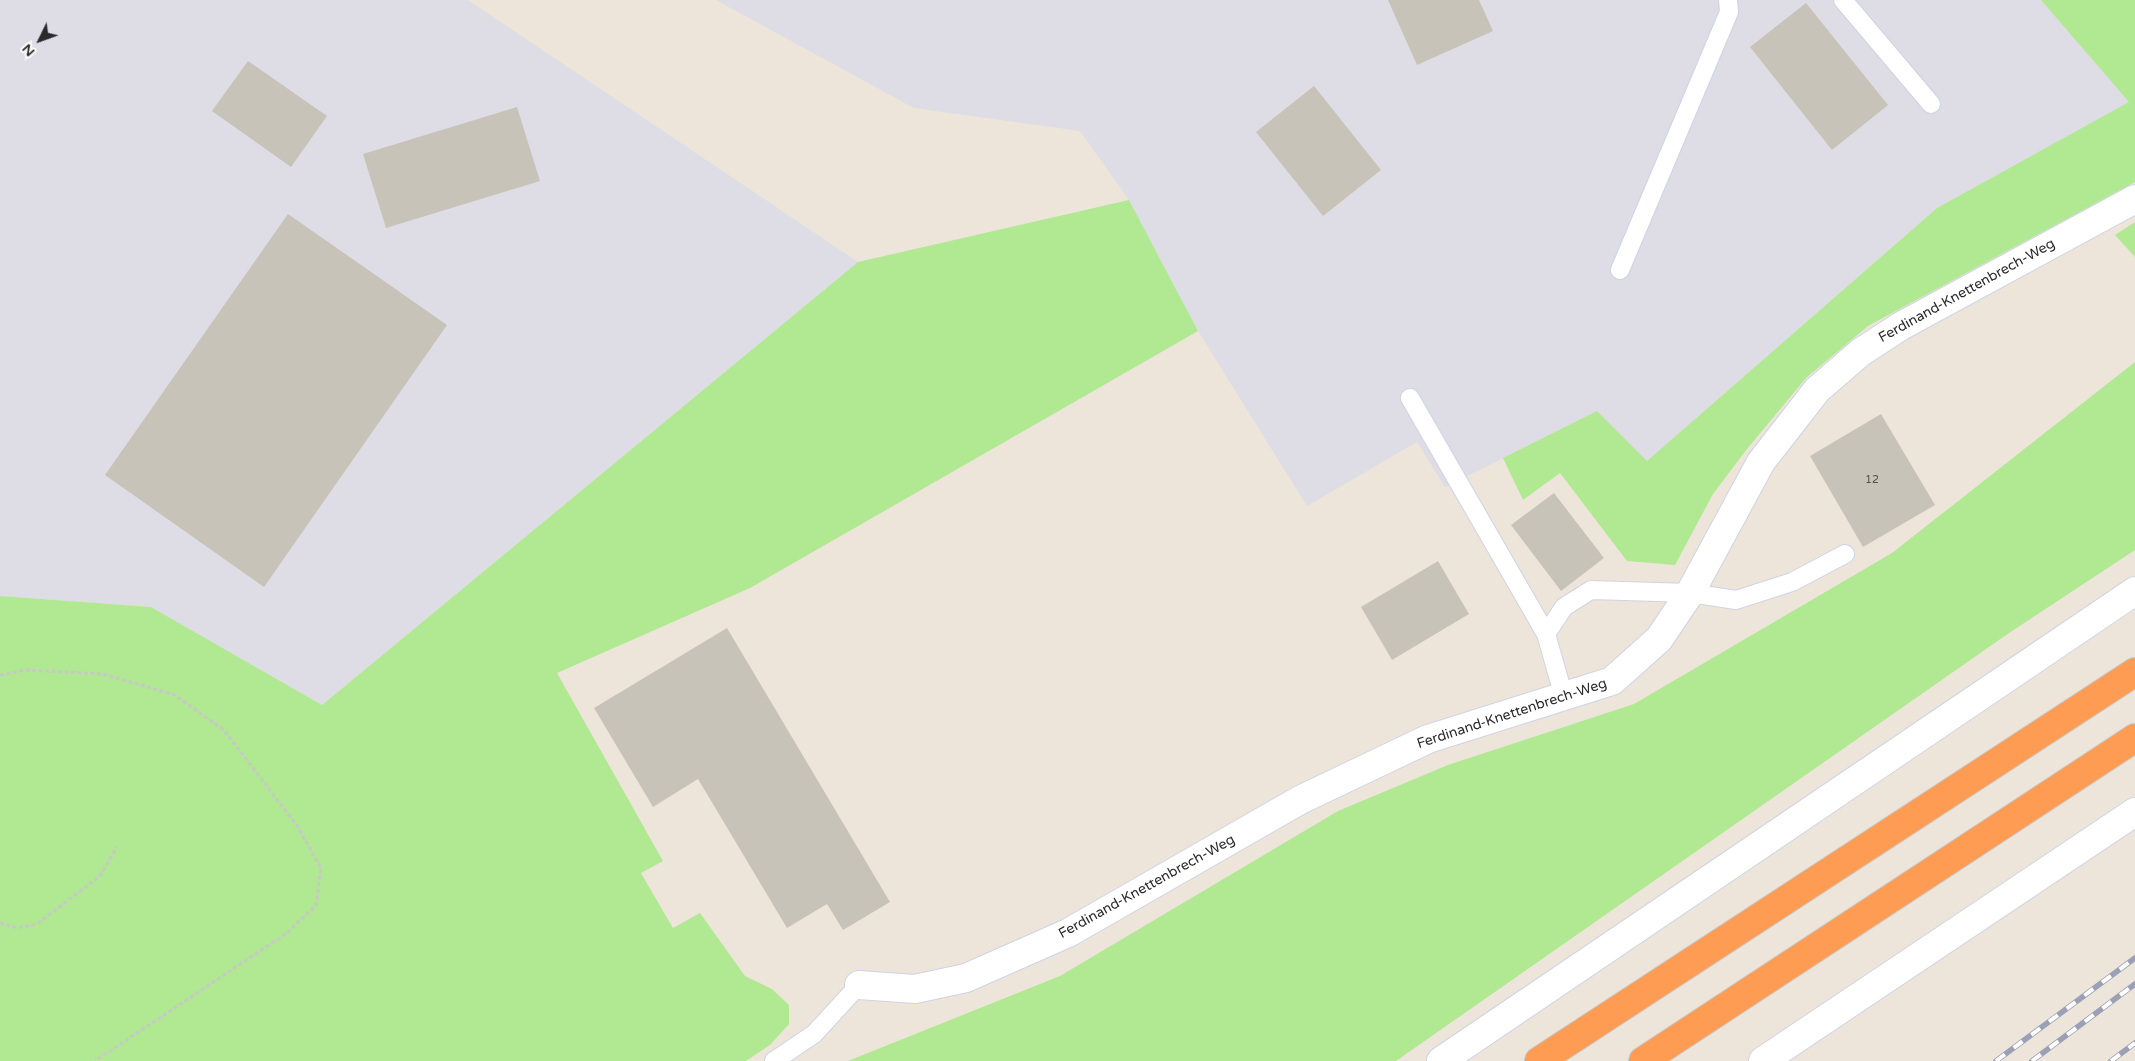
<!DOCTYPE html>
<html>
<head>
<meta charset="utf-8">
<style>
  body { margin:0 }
  #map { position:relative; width:2135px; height:1061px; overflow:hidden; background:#ede5da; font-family:"Varela Round",sans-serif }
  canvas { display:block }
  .north { position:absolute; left:15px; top:15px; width:50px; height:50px; -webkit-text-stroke:4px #fff; paint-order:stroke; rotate:228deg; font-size:14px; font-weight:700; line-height:20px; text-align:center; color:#2a2a2a }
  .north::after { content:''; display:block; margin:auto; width:18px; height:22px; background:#2a2a2a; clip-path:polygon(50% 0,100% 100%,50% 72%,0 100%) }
</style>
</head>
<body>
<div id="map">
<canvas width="2135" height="1061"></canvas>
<div class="north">N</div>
</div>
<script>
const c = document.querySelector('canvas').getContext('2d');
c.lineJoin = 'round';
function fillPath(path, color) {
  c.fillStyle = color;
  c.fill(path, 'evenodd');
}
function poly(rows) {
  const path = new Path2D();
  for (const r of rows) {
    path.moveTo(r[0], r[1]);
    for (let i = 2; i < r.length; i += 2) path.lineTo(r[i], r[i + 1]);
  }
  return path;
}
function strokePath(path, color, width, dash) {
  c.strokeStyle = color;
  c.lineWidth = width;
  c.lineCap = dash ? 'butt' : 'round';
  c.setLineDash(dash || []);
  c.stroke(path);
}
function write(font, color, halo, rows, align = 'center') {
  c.font = font + ' "Varela Round",sans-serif';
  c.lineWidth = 4;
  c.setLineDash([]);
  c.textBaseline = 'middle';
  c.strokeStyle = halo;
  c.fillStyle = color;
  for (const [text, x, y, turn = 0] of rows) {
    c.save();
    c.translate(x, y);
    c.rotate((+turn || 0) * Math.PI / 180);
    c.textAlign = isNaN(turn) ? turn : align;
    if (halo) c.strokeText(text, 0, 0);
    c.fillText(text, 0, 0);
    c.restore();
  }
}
fillPath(poly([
  [0,0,468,0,858,262,322,705,151,607,0,596],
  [716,0,2041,0,2130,102,1937,208,1647,461,1597,412,1445,487,1417,442,1307,506,1198,331,1129,200,1080,131,914,108]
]), '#dedce5');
fillPath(poly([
  [2041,0,2135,0,2135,182,1868,326,1806,378,1747,449,1713,494,1675,565,1627,561,1560,473,1523,500,1503,458,1597,411,1647,461,1937,208,2129,102],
  [1129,200,1198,331,750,588,557,673,663,861,641,873,673,928,700,913,745,976,772,989,789,1005,789,1024,770,1045,746,1061,0,1061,0,596,151,607,322,705,858,262],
  [2135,222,2135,257,2115,235],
  [2135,362,2135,550,2009,633,1396,1061,848,1061,1060,976,1338,811,1448,765,1634,704,1892,553]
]), '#b0e991');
fillPath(poly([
  [1388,0,1479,0,1493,31,1417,65],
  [1806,3,1888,105,1832,150,1750,47],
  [248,61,327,116,291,167,212,111],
  [1314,86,1381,170,1323,216,1256,132],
  [517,107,540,181,386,228,363,154],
  [288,214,447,325,264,587,105,475],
  [1881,414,1935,505,1863,547,1810,456],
  [1554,493,1604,558,1561,591,1511,525],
  [1438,561,1469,614,1392,660,1361,607],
  [727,628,890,902,843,930,827,904,787,928,698,779,653,807,594,708]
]), '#c8c3b9');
const service = poly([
  [1843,0,1931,104],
  [1620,270,1729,12,1728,0],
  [1410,398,1546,634,1564,697],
  [1546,634,1564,607,1591,590,1690,593,1736,600,1792,582,1845,554],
  [774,1061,814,1034,859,985]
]);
const minor = poly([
  [859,985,915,989,966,978,1068,933,1300,800,1428,739,1612,681,1659,639,1690,593,1761,462,1817,390,1861,352,1901,326,2135,199]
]);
const secondary = poly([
  [1441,1061,2135,591],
  [1763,1061,2135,812]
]);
const motorway = poly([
  [1539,1061,2135,672],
  [1643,1061,2135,738]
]);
strokePath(service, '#cfd3e4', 20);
strokePath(minor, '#cfd3e4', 30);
strokePath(secondary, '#cfd3e4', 30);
strokePath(motorway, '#c8c8c8', 30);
strokePath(poly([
  [0,675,26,670,103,674,175,695,224,730,298,827,321,868,316,905,287,933,95,1061],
  [0,923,17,928,37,924,100,876,117,847]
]), '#c8c8c8', 3, [4, 2.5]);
strokePath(service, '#fff', 18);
strokePath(minor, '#fff', 28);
strokePath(secondary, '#fff', 28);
strokePath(motorway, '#ff9c53', 28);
const rail = poly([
  [1996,1061,2135,958],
  [2032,1061,2135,984],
  [2111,1061,2135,1043]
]);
strokePath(rail, '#9ca0b6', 5.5);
strokePath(rail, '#fff', 4, [11]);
write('11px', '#52504e', null, [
  ["12",1872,480]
]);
write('14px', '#2a2a2a', '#fff', [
  ["Ferdinand-Knettenbrech-Weg",1967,291,-29],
  ["Ferdinand-Knettenbrech-Weg",1512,714,-18],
  ["Ferdinand-Knettenbrech-Weg",1147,887,-29]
]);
</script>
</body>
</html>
